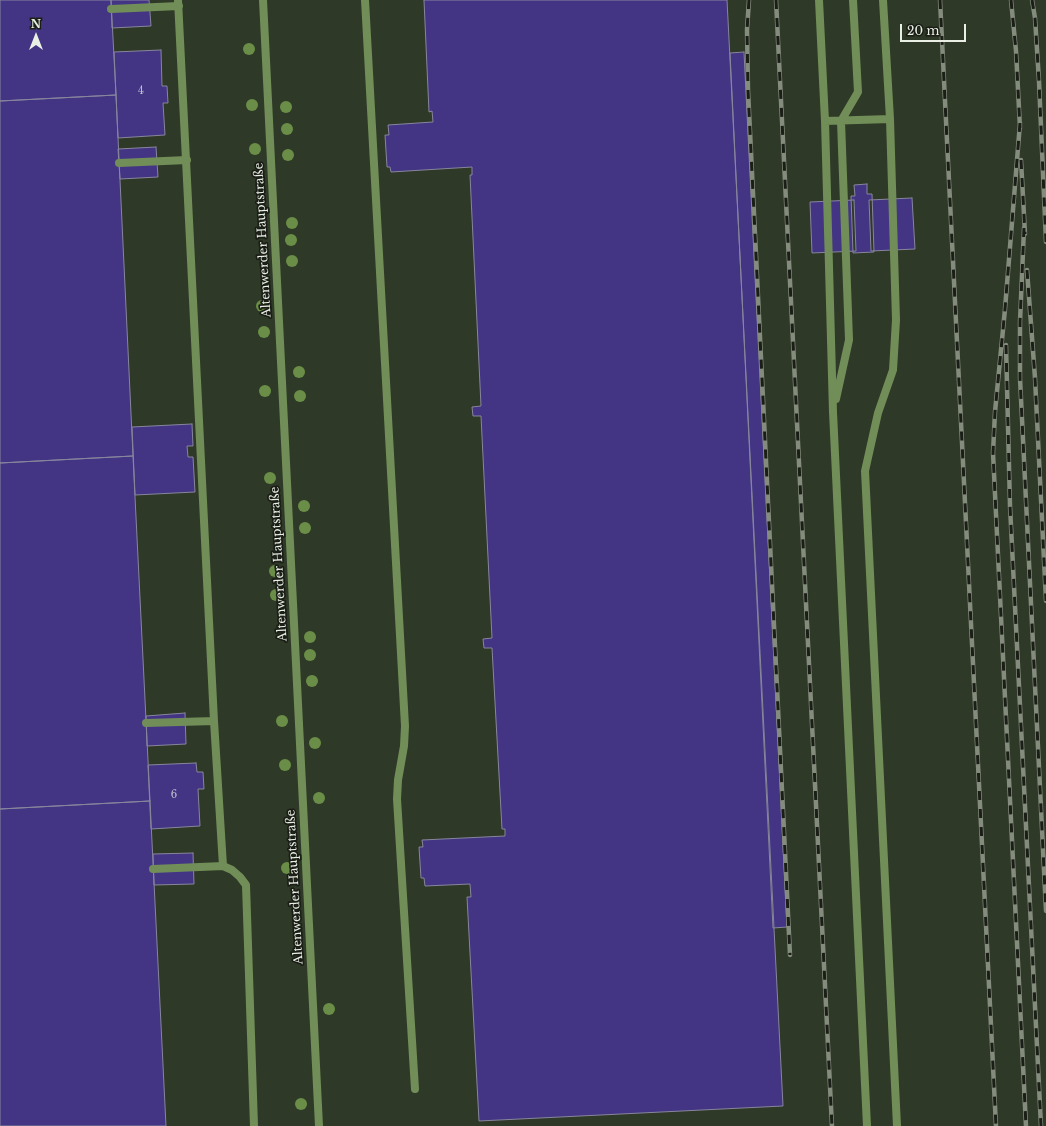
<!DOCTYPE html>
<html>
<head>
<meta charset="utf-8">
<style>
  body { margin:0 }
  #map { position:relative; width:1046px; height:1126px; overflow:hidden; background:#2f3927; font-family:"Libre Baskerville",serif }
  canvas { display:block }
  .north { position:absolute; left:16px; top:16px; width:40px; height:40px; -webkit-text-stroke:3px #1a1e16; paint-order:stroke; rotate:0deg; font-size:11px; font-weight:700; line-height:16px; text-align:center; color:#e9efe4 }
  .north::after { content:''; display:block; margin:auto; width:14px; height:18px; background:#e9efe4; clip-path:polygon(50% 0,100% 100%,50% 72%,0 100%) }
  .scale { position:absolute; left:900px; top:24px; width:66px; height:18px; box-sizing:border-box; border:2px solid #e9efe4; border-top:0; padding-left:5px; font-size:12px; line-height:14px; white-space:nowrap; color:#e9efe4; -webkit-text-stroke:3px #1a1e16; paint-order:stroke }
</style>
</head>
<body>
<div id="map">
<canvas width="1046" height="1126"></canvas>
<div class="north">N</div>
<div class="scale">20 m</div>
</div>
<script>
const c = document.querySelector('canvas').getContext('2d');
c.lineJoin = 'round';
function fillPath(path, color) {
  c.fillStyle = color;
  c.fill(path, 'evenodd');
}
function poly(rows) {
  const path = new Path2D();
  for (const r of rows) {
    path.moveTo(r[0], r[1]);
    for (let i = 2; i < r.length; i += 2) path.lineTo(r[i], r[i + 1]);
  }
  return path;
}
function strokePath(path, color, width, dash) {
  c.strokeStyle = color;
  c.lineWidth = width;
  c.lineCap = dash ? 'butt' : 'round';
  c.setLineDash(dash || []);
  c.stroke(path);
}
function write(font, color, halo, rows, align = 'center') {
  c.font = font + ' "Libre Baskerville",serif';
  c.lineWidth = 3.5;
  c.setLineDash([]);
  c.textBaseline = 'middle';
  c.strokeStyle = halo;
  c.fillStyle = color;
  for (const [text, x, y, turn = 0] of rows) {
    c.save();
    c.translate(x, y);
    c.rotate((+turn || 0) * Math.PI / 180);
    c.textAlign = isNaN(turn) ? turn : align;
    if (halo) c.strokeText(text, 0, 0);
    c.fillText(text, 0, 0);
    c.restore();
  }
}
const building = poly([
  [0,0,111,0,116,95,0,101,0,0],
  [111,0,149,0,151,26,112,28,111,0],
  [424,0,727,0,783,1106,479,1121,467,897,471,897,470,884,425,886,424,878,421,878,419,847,423,847,422,840,505,836,505,829,502,829,492,648,484,648,483,639,492,638,481,416,473,416,472,407,481,406,470,175,472,175,472,167,391,172,390,167,387,167,385,135,389,135,388,125,433,122,432,111,429,112,424,0],
  [161,50,162,86,167,86,168,103,163,103,165,135,118,138,114,52,161,50],
  [744,52,787,927,773,928,730,53,744,52],
  [116,95,133,456,0,463,0,101,116,95],
  [156,147,158,177,120,179,118,149,156,147],
  [867,184,867,194,872,194,874,252,853,253,851,196,855,196,854,185,867,184],
  [912,198,915,249,871,251,869,200,912,198],
  [854,200,856,251,812,253,810,202,854,200],
  [192,424,193,446,187,446,188,457,193,457,195,492,135,495,132,427,192,424],
  [133,456,150,801,0,809,0,463,133,456],
  [185,713,186,744,147,746,146,716,185,713],
  [196,763,197,772,203,772,204,789,198,789,200,826,151,829,148,765,196,763],
  [150,801,166,1126,0,1126,0,809,150,801],
  [193,853,194,884,154,885,153,854,193,853]
]);
fillPath(building, '#433584');
strokePath(building, '#87869d', 1);
strokePath(poly([
  [178,0,214,721],
  [365,0,405,726,404,746,398,780,397,799,415,1089],
  [819,0,825,121,833,412,867,1126],
  [883,0,890,119,896,320,893,370,878,413,865,471,897,1126],
  [111,9,179,6],
  [825,121,890,119],
  [119,163,187,160],
  [836,399,849,340,841,121,858,92,853,0],
  [146,723,214,721,223,866],
  [153,869,223,866,232,870,240,877,246,885,254,1126]
]), '#718e58', 8);
strokePath(poly([
  [263,0,319,1126]
]), '#718e58', 8);
const rail = poly([
  [749,0,747,30,748,90,790,955],
  [776,0,832,1126],
  [940,0,996,1126],
  [1011,0,1016,51,1020,128],
  [1032,0,1035,18,1039,81,1046,242],
  [1020,123,1005,309,995,412,993,453,1026,1126],
  [1021,160,1025,234],
  [1024,228,1020,322,1020,378,1046,911],
  [1027,270,1035,378,1046,601],
  [1006,345,1010,506,1041,1126]
]);
strokePath(rail, '#848c7d', 4.5);
strokePath(rail, '#1a1e16', 3, [9]);
c.fillStyle = '#6a8e47';
for (const [x, y] of [
  [249,49],
  [252,105],
  [286,107],
  [287,129],
  [255,149],
  [288,155],
  [292,223],
  [291,240],
  [292,261],
  [262,306],
  [264,332],
  [299,372],
  [265,391],
  [300,396],
  [270,478],
  [304,506],
  [305,528],
  [275,571],
  [276,595],
  [310,637],
  [310,655],
  [312,681],
  [282,721],
  [315,743],
  [285,765],
  [319,798],
  [287,868],
  [329,1009],
  [301,1104]
]) {
  c.beginPath();
  c.arc(x, y, 6, 0, 2 * Math.PI);
  c.fill();
}
write('10px', '#c0c0cc', null, [
  ["4",141,91],
  ["6",174,795]
]);
write('12px', '#e9efe4', '#1a1e16', [
  ["Altenwerder Hauptstraße",263,240,-93],
  ["Altenwerder Hauptstraße",279,564,-93],
  ["Altenwerder Hauptstraße",295,887,-93]
]);
</script>
</body>
</html>
